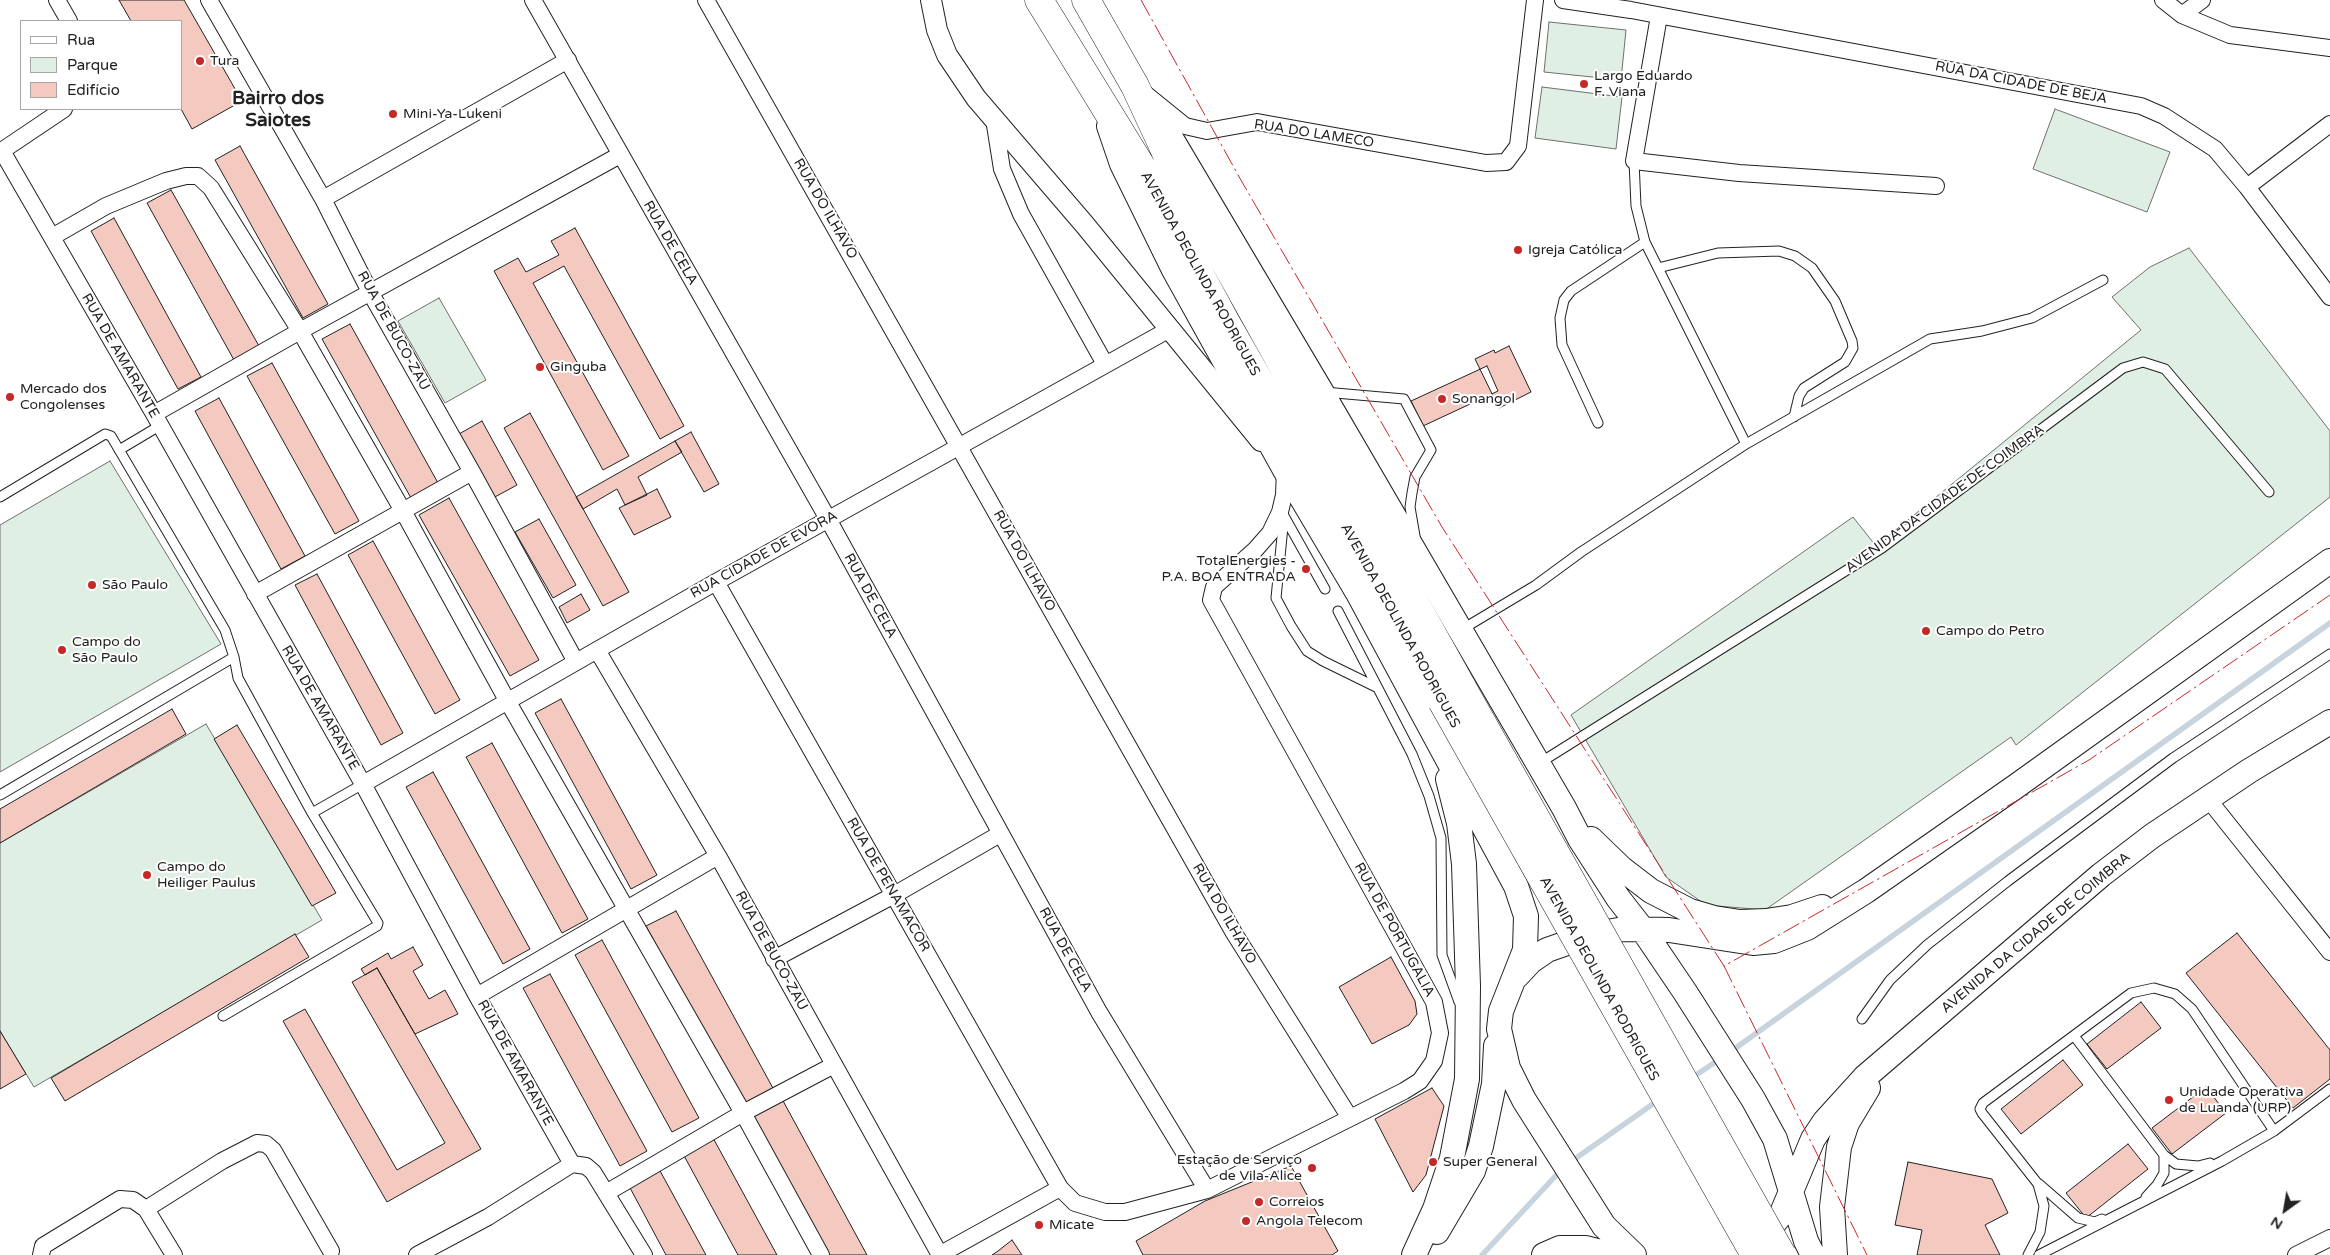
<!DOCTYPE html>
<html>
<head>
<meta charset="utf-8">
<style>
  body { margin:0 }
  #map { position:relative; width:2330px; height:1255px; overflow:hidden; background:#fff; font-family:"Varela Round",sans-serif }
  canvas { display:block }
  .legend { position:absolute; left:20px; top:20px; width:162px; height:90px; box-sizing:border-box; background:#fff; border:1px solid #a7a7a7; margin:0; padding:6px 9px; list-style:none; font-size:15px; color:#222 }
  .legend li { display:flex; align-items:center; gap:10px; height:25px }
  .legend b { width:25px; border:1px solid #a7a7a7 }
  .north { position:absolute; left:2260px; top:1185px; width:50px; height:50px; -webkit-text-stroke:4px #fff; paint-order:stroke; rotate:212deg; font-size:14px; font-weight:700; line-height:20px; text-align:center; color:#222 }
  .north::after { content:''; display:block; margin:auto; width:18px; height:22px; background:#222; clip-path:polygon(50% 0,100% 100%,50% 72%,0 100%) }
</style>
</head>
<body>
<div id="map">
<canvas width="2330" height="1255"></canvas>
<ul class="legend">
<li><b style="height:6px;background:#fff"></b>Rua</li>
<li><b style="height:14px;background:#e0efe3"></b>Parque</li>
<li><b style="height:14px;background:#f3c9c0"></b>Edifício</li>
</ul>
<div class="north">N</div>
</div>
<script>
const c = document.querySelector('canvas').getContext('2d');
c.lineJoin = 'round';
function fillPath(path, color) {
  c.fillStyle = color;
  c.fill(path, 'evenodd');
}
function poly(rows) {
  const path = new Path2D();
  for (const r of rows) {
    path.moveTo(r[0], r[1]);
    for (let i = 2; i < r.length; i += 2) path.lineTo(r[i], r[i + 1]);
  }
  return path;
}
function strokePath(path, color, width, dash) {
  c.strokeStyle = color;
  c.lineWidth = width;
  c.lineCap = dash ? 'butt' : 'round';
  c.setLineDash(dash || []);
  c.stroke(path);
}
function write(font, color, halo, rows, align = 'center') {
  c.font = font + ' "Varela Round",sans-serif';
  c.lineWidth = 4;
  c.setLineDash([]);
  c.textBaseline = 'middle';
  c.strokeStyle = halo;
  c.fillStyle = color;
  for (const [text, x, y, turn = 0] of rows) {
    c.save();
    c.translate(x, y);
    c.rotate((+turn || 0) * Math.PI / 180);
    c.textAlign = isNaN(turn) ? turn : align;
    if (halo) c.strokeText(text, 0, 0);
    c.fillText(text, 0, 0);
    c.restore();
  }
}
const green = poly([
  [1549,22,1626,30,1621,80,1544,72,1549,22],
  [1542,87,1622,97,1616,149,1535,138,1542,87],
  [2055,109,2170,152,2147,212,2033,169,2055,109],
  [2189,248,2330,431,2330,497,2016,745,2011,737,1765,910,1706,905,1666,877,1571,715,1853,517,1876,546,2141,330,2112,297,2150,267,2189,248],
  [439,298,486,380,445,403,398,321,439,298],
  [110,461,221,644,0,772,0,525,110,461],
  [206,724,322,920,34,1087,0,1031,0,843,206,724]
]);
fillPath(green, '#e0efe3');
strokePath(green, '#6f6f6f', 1);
strokePath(poly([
  [1730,1052,2330,623],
  [1690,1079,1720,1059],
  [1569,1163,1660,1099],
  [1482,1255,1562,1169]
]), '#c7d3dd', 5.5);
const building = poly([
  [119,0,184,0,242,101,192,129,181,109,181,21,131,21,119,0],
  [240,146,328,304,303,318,215,160,240,146],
  [171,190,259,346,234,360,147,203,171,190],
  [114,218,201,377,178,389,91,231,114,218],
  [575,228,684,426,660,439,564,266,533,283,629,456,603,470,494,271,518,258,526,272,559,255,551,241,575,228],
  [350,324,438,483,411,498,322,339,350,324],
  [1509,346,1531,392,1499,408,1475,359,1494,350,1495,353,1509,346],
  [272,363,359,521,335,534,247,376,272,363],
  [1487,366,1498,391,1423,426,1411,401,1487,366],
  [219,398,305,556,281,569,195,411,219,398],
  [530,413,629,592,603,606,504,428,530,413],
  [482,421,517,485,493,498,459,434,482,421],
  [691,432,719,484,704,492,675,441,691,432],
  [675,441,682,452,638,477,647,495,625,505,617,489,583,509,576,497,675,441],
  [657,489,671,517,634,535,619,508,657,489],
  [449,498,539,660,510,676,419,515,449,498],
  [539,519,576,585,553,598,515,532,539,519],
  [373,541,460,700,435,714,348,555,373,541],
  [317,574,403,733,381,745,295,585,317,574],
  [581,594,590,610,567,623,559,607,581,594],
  [561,699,657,875,631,889,535,713,561,699],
  [172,709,186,734,0,843,0,809,172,709],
  [237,725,336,893,312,906,214,739,237,725],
  [492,743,588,919,562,933,466,757,492,743],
  [433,772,530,949,503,964,406,787,433,772],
  [676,911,774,1090,744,1106,646,926,676,911],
  [2237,933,2330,1050,2330,1079,2293,1108,2186,973,2237,933],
  [295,934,309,957,65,1101,51,1078,295,934],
  [602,940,699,1118,672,1132,575,955,602,940],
  [413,947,423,965,413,971,429,999,445,990,458,1014,415,1034,377,968,365,975,361,969,388,953,391,959,413,947],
  [1391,957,1415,1001,1417,1014,1409,1025,1372,1044,1339,987,1391,957],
  [377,968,481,1149,387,1202,283,1021,305,1009,397,1170,445,1143,352,982,377,968],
  [550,974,647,1151,620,1166,523,988,550,974],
  [2141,1002,2161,1028,2107,1069,2087,1044,2141,1002],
  [0,1031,26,1074,0,1089,0,1031],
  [2063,1060,2083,1085,2021,1134,2001,1109,2063,1060],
  [2206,1087,2226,1113,2172,1154,2152,1128,2206,1087],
  [1432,1088,1444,1106,1426,1175,1413,1192,1375,1119,1432,1088],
  [782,1099,867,1255,828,1255,752,1116,782,1099],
  [712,1136,777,1255,738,1255,682,1152,712,1136],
  [2128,1144,2148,1169,2086,1218,2066,1193,2128,1144],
  [1908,1162,1992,1179,2008,1213,1985,1225,2000,1255,1917,1255,1922,1230,1895,1225,1908,1162],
  [1291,1166,1338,1251,1332,1255,1143,1255,1136,1241,1205,1201,1291,1166],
  [659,1169,706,1255,666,1255,629,1186,659,1169],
  [1012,1240,1022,1255,992,1255,998,1251,1012,1240]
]);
fillPath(building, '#f3c9c0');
strokePath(building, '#222', 1);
const service = poly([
  [1634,161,1636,206,1645,242,1746,444],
  [1658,268,1718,253,1779,251,1795,256,1812,268,1835,301,1852,341,1853,348,1845,362,1804,388,1799,396,1794,417],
  [1324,392,1404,399,1431,450,1415,477,1412,493,1410,507,1415,536],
  [1598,423,1562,345,1560,318,1564,300,1571,291,1645,242],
  [119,450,161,425],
  [0,497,105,434,111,436,225,630,234,657,238,678,312,813,378,923,377,926,223,1016],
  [1284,516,1276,598,1291,626,1307,651,1323,661,1376,687],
  [1284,516,1325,589],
  [1338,611,1412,754,1429,796,1441,838,1442,955,1459,1002],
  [1461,630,1536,585,1581,552,1746,444,1930,339,1982,331,2032,318,2103,280],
  [1538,764,1882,548,2123,368,2143,362,2165,369,2269,492],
  [0,795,234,657],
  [312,813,363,784],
  [1862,1019,1890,980,1927,945,2008,881,2173,758,2330,654],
  [2075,1037,2164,1155,2164,1173,2157,1185,2146,1197],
  [2274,1131,2330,1089],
  [2164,1155,2176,1164,2198,1166,2210,1163],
  [2039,1184,2078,1218,2095,1222,2102,1219],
  [2028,1255,2040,1232,2044,1206,2038,1184,1982,1113,1980,1109,1983,1103,2131,993,2154,988,2175,994,2192,1009,2274,1131,2222,1161,2039,1255]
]);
const minor = poly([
  [57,0,69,21],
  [209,0,323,199,370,292,472,472,576,662],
  [533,0,828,519,1099,1012,1207,1190],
  [706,0,1234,933,1350,1118],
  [1563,0,1631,10,2141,106,2164,116,2215,149,2247,187,2330,297],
  [2163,0,2182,15,2230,35,2330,48],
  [2182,15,2202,0],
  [1659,16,1634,161,1739,173,1936,186],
  [1143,92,1185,126,1207,131,1257,122,1486,163,1506,162,1518,146,1535,0],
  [994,119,1002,169,1021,214,1105,364],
  [2,151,154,414,363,784,477,996,572,1164],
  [0,152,64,109],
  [2247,187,2330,124],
  [323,199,568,60],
  [52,237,106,206,166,181,186,176,198,176,211,188,300,331,403,511,508,702,743,1113,821,1255],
  [154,414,300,331,620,155],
  [716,582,1060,1188,1075,1203,1105,1212,1125,1212,1207,1190,1404,1091,1420,1081,1434,1061,1440,1033,1434,1002,1211,600,1214,587,1255,550,1270,533,1280,512,1284,495,1285,470],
  [255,594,472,472],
  [597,650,718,856,940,1255],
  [363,784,716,582,1168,330],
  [2208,799,2330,952],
  [774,959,894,895,1000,834],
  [477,996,718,856],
  [572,1164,586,1166,593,1172,644,1255],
  [606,1193,743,1113,834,1065],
  [146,1209,222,1161,257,1143,266,1144,273,1150,331,1251],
  [41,1255,43,1246,120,1199,133,1200,146,1209,174,1255],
  [417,1255,488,1217,572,1164],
  [939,1255,1060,1188],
  [2296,1255,2330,1238]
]);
const tertiary = poly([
  [931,0,937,30,947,55,976,98,1085,225,1261,441]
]);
const secondary = poly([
  [1109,126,1122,164,1174,270,1285,470,1359,595,1516,886,1526,916,1525,950,1501,1011,1499,1029,1508,1068,1524,1100,1604,1226,1634,1255],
  [1165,128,1321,391,1564,808,1580,839,1618,898,1643,930,1685,992,1753,1099,1775,1139,1806,1241,1813,1255],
  [1591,839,1621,868,1651,891,1690,911,1714,918,1740,922,1766,921,1792,917,1822,907],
  [1517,976,1531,961,1547,950,1590,935,1624,929,1669,930,1753,943,1774,941,1807,928,1866,891,2015,787,2330,561],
  [1437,1232,1473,1171,1481,1146,1494,1084,1496,1046],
  [1757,1245,1782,1213,1813,1139,1825,1121,1865,1077,2101,875,2152,836,2249,771,2330,722],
  [1414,1255,1435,1209,1452,1158,1467,1079,1468,986,1464,864,1459,823,1448,779],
  [1544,1255,1560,1248,1586,1248,1613,1255],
  [1835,1255,1832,1207,1839,1147,1847,1123,1868,1088]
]);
const trunk = poly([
  [1039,0,1143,169,1225,321,1442,701],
  [1086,0,1135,86,1176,174,1463,689]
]);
strokePath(service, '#222', 11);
strokePath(minor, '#222', 18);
strokePath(tertiary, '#222', 22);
strokePath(secondary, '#222', 26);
strokePath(trunk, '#222', 29);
strokePath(service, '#fff', 9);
strokePath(minor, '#fff', 16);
strokePath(tertiary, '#fff', 20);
strokePath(secondary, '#fff', 24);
strokePath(trunk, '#fff', 28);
const trunkBridge = poly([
  [1463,689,1782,1255],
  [1442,701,1755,1255]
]);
strokePath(trunkBridge, '#222', 29, []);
strokePath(trunkBridge, '#fff', 28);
strokePath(poly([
  [1141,0,1242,182,1442,527,1724,966,2089,760,2330,595],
  [1724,966,1867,1255]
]), '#c62828', 1, [18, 4, 2.5, 4]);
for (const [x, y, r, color] of [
  [200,61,5,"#c62828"],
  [1584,84,5,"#c62828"],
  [393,114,5,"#c62828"],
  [1518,250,5,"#c62828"],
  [540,367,5,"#c62828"],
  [10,397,5,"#c62828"],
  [1442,399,5,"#c62828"],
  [1306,569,5,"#c62828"],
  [92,585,5,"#c62828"],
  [1926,631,5,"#c62828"],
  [62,650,5,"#c62828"],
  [147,875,5,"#c62828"],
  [2169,1100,5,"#c62828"],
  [1433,1162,5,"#c62828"],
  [1312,1168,5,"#c62828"],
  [1259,1202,5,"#c62828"],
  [1246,1221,5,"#c62828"],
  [1039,1225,5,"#c62828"]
]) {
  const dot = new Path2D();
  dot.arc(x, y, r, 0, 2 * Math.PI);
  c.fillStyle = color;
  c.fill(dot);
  strokePath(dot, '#fff', 2);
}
write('14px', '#222', '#fff', [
  ["Tura",210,61],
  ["Largo Eduardo",1594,76],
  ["F. Viana",1594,92],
  ["Mini-Ya-Lukeni",403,114],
  ["Igreja Católica",1528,250],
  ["Ginguba",550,367],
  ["Mercado dos",20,389],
  ["Congolenses",20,405],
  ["Sonangol",1452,399],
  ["TotalEnergies -",1296,561,"right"],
  ["P.A. BOA ENTRADA",1296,577,"right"],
  ["São Paulo",102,585],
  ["Campo do Petro",1936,631],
  ["Campo do",72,642],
  ["São Paulo",72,658],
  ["Campo do",157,867],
  ["Heiliger Paulus",157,883],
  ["Unidade Operativa",2179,1092],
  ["de Luanda (URP)",2179,1108],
  ["Estação de Serviço",1302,1160,"right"],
  ["de Vila-Alice",1302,1176,"right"],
  ["Super General",1443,1162],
  ["Correios",1269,1202],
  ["Angola Telecom",1256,1221],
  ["Micate",1049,1225]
], 'left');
write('14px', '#222', '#fff', [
  ["RUA DA CIDADE DE BEJA",2021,83,11],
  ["RUA DO LAMECO",1314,134,9],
  ["RUA DO ILHAVO",825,209,60],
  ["RUA DE CELA",670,243,60],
  ["AVENIDA DEOLINDA RODRIGUES",1200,274,61],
  ["RUA DE BUCO-ZAU",393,331,61],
  ["RUA DE AMARANTE",120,356,60],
  ["AVENIDA DA CIDADE DE COIMBRA",1945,499,-36],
  ["RUA CIDADE DE EVORA",764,555,-29],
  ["RUA DO ILHAVO",1024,561,61],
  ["RUA DE CELA",870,596,61],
  ["AVENIDA DEOLINDA RODRIGUES",1400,626,61],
  ["RUA DE AMARANTE",320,708,60],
  ["RUA DE PENAMACOR",888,885,60],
  ["RUA DO ILHAVO",1224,914,60],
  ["RUA DE PORTUGALIA",1394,930,61],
  ["AVENIDA DA CIDADE DE COIMBRA",2036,933,-40],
  ["RUA DE CELA",1065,950,61],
  ["RUA DE BUCO-ZAU",771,951,61],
  ["AVENIDA DEOLINDA RODRIGUES",1599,979,61],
  ["RUA DE AMARANTE",515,1063,61]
]);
write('bold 19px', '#222', '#fff', [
  ["Bairro dos",278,99],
  ["Saiotes",278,121]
]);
</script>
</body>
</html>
